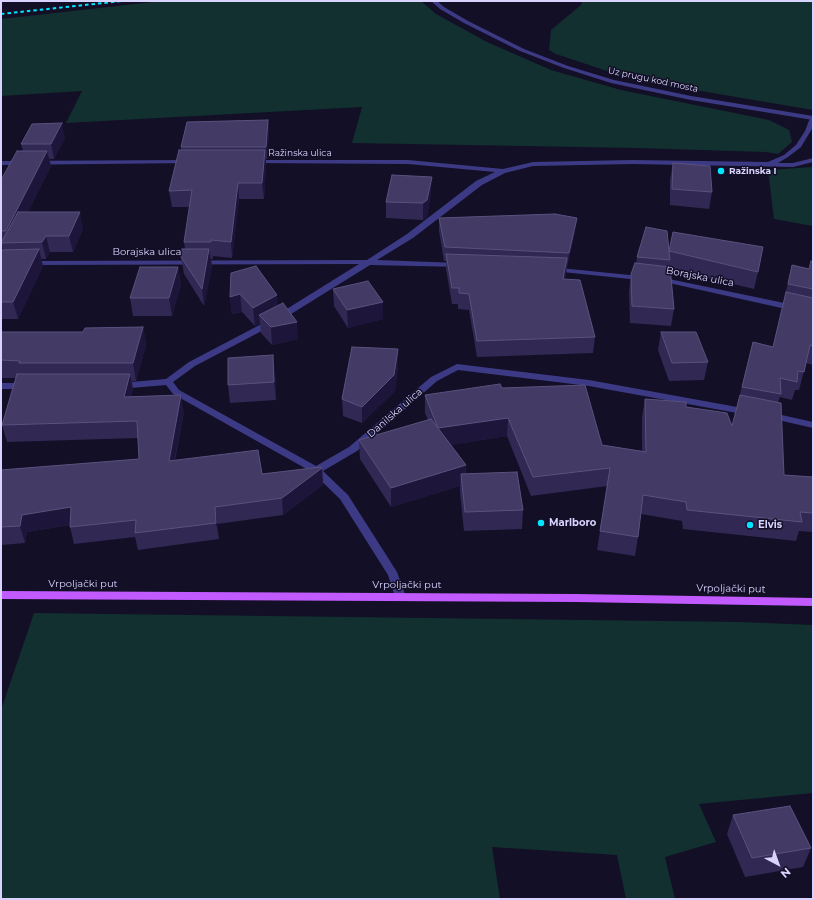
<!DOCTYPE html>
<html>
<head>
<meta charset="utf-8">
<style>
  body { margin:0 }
  #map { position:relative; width:814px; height:900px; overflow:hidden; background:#130f26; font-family:Montserrat,sans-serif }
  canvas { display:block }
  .frame { position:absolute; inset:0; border:2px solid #d9d4ff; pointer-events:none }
  .north { position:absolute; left:758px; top:844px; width:40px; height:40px; -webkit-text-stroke:3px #130f26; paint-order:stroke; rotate:139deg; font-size:11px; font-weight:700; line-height:16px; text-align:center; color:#d9d4ff }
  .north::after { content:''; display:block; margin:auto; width:14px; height:18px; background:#d9d4ff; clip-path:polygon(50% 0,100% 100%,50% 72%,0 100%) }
</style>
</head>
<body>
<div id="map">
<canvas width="814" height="900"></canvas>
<div class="frame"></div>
<div class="north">N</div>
</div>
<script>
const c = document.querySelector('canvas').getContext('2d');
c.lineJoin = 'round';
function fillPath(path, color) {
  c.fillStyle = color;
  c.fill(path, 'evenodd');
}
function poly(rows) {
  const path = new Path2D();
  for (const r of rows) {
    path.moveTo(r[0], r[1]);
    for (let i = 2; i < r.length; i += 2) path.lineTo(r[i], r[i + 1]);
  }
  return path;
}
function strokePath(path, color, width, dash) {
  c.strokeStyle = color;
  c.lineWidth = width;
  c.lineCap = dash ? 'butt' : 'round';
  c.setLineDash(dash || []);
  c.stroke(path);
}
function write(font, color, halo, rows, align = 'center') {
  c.font = font + ' Montserrat,sans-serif';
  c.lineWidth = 3;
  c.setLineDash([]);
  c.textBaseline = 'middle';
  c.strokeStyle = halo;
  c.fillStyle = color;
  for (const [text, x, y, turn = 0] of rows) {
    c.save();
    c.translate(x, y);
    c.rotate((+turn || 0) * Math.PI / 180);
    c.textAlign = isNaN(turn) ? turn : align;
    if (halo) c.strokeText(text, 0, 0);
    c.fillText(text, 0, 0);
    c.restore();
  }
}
fillPath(poly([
  [162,1,421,1,436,14,487,42,551,70,621,90,769,120,789,130,792,142,778,154,766,152,637,148,352,143,362,107,66,123,82,91,1,96,1,19],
  [582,1,813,1,813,110,683,88,619,75,556,54,549,50,551,30,581,5],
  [813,167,813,226,774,219,768,170],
  [34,613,742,622,813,625,813,793,699,804,716,842,665,857,675,899,626,899,617,855,492,847,500,899,1,899,1,710]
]), '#12302f');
fillPath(poly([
  [813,116,813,127,801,147,788,157,778,163,793,163,813,158,813,162,793,167,632,164,533,166,505,173,482,185,413,238,377,260,459,263,462,263,462,267,370,265,275,324,195,366,173,382,179,390,316,466,349,447,431,377,457,364,589,380,748,409,753,412,748,415,589,386,458,370,437,381,357,451,323,471,348,495,397,572,406,597,404,600,400,601,396,600,388,575,340,499,312,472,173,394,166,385,119,389,114,386,119,383,166,379,189,362,269,320,359,264,29,265,25,263,29,261,367,260,407,234,476,181,495,172,408,164,251,163,251,161,253,160,408,160,503,169,533,162,632,160,768,162,784,155,796,145,805,131,810,118,813,116],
  [189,160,191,161,191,163,1,165,1,161,189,160],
  [550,267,669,279,813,309,813,315,669,283,553,271,549,269,550,267],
  [1,383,27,383,32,386,27,389,1,389,1,383],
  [768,412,813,422,813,428,765,417,763,415,768,412]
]), '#3d3a85');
fillPath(poly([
  [431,1,437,1,444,7,468,21,524,49,568,66,614,80,691,96,813,116,813,120,691,100,611,83,564,68,520,51,464,23,440,9,431,1]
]), '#3d3a85');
fillPath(poly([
  [1,591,576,594,813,598,813,606,576,602,1,599,1,591]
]), '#c25bff');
strokePath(poly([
  [1,14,122,1]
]), '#00e5ff', 2, [3.5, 3]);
fillPath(poly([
  [268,120,269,132,267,159,266,159,266,166,264,199,239,199,232,258,213,256,213,259,211,259,212,266,204,306,184,274,181,257,185,249,184,242,190,207,172,207,169,191,181,150,181,147],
  [65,138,54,159,49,159,51,166,28,212,83,229,73,252,50,252,46,259,41,259,43,266,18,319,1,319,1,250,3,250,2,247,1,247,1,180,23,151,21,144],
  [673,163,712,192,709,209,670,205,670,179],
  [431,193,427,217,423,220,386,218,386,202],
  [439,218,575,231,567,267,565,280,595,337,593,353,477,357,469,310,458,309,458,304,452,304,446,269,446,261,444,261,439,231],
  [669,251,758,272,754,289,670,269,674,309,671,326,630,323,629,291,631,274,636,264,637,257],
  [813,262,813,365,806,363,799,390,795,390,792,400,780,397,778,402,784,475,813,477,813,532,799,531,796,541,683,529,682,521,641,514,638,537,635,556,597,550,607,486,531,496,507,436,450,445,466,465,466,474,523,510,522,529,464,531,460,493,460,486,391,507,360,459,359,440,428,420,425,413,425,395,502,388,602,445,642,451,642,417,645,399,686,407,732,426,753,342,773,347,792,265,809,269],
  [178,267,181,284,172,316,133,316,130,298],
  [231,273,278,305,298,339,272,345,261,333,260,323,255,326,242,312,232,314,230,297],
  [333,289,383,319,348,328,334,306],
  [143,327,146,345,136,381,132,381,133,390,131,396,184,412,175,460,262,474,322,468,323,485,283,515,217,524,219,539,138,550,135,537,74,544,70,527,70,525,27,532,25,543,1,545,1,470,139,459,138,438,7,442,2,425,16,378,1,378,1,332,83,332],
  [661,332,708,362,704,380,669,381,658,350],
  [398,349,398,366,395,391,362,423,343,416,342,399],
  [275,373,276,400,230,403,228,385],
  [733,815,811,848,803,867,745,877,727,834]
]), '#312854');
fillPath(poly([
  [268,120,269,132,267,159,266,147],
  [62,123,65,138,54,159,51,144],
  [265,150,266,166,264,199,262,183],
  [47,151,51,166,13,243,9,243,6,231],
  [432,177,431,193,427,217,423,220,423,203],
  [238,183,239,199,232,258,231,242],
  [80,212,83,229,73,252,69,236],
  [577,218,575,231,567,267,569,253],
  [46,236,50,252,46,259,42,242],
  [39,249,43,266,18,319,13,302],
  [209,249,212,266,204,306,202,289],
  [567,258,566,274,561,295,563,279],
  [178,267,181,284,172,316,169,298],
  [240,294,242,312,232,314,230,297],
  [277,295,278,312,259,315,260,323,255,326,253,308],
  [383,302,383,319,348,328,347,310],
  [297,322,298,339,272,345,271,327],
  [143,327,146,345,136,381,133,363],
  [398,349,398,366,395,391,362,423,362,407],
  [273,355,275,373,276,400,274,382],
  [130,374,133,390,127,413,124,397],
  [181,395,184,412,171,477,169,461],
  [508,418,507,436,438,447,438,428],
  [466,465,465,484,461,474,460,486,391,507,391,488],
  [322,468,323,485,283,515,282,498],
  [71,507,75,524,27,532,25,543,20,526,22,515],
  [215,507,217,524,219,539,216,523]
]), '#1d163a');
const building = poly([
  [268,120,266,147,181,147,187,122,268,120],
  [62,123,51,144,21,144,32,124,62,123],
  [179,150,265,150,262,183,238,183,231,242,211,240,211,242,184,242,192,190,169,191,179,150],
  [17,151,47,151,6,231,1,231,1,180,17,151],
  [673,163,710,166,712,192,672,189,673,163],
  [392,175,432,177,427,200,423,203,386,202,392,175],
  [18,212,80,212,69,236,46,236,42,242,1,243,18,212],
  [555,214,577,218,569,253,445,247,439,218,555,214],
  [646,227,667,231,669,251,673,232,763,247,758,272,669,251,670,260,637,257,646,227],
  [39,249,13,302,1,302,1,250,39,249],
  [182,249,209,249,202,289,181,257,182,249],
  [446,254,567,258,563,279,580,280,595,337,477,341,469,294,459,293,459,288,452,288,446,254],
  [811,261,813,262,813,289,788,284,792,265,809,269,811,261],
  [635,263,670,267,674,309,632,306,631,274,635,263],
  [256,266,277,295,253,308,240,294,230,297,231,273,256,266],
  [140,267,178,267,169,298,130,298,140,267],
  [368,281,383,302,347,310,333,289,368,281],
  [786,292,813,298,813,346,810,345,804,372,798,371,797,382,780,378,781,394,742,387,753,342,773,347,786,292],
  [283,303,297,322,271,327,259,315,283,303],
  [143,327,133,363,19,363,20,361,1,360,1,332,83,332,85,328,143,327],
  [661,332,696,332,708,362,672,363,661,332],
  [352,347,398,349,394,375,362,407,342,399,352,347],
  [273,355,274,382,228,385,228,358,273,355],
  [17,374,130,374,124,397,181,395,169,461,258,450,262,474,321,467,322,468,282,498,215,507,216,523,135,533,136,520,70,527,71,507,22,515,20,526,1,527,1,470,139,459,137,421,2,425,17,374],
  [500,384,502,388,585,385,602,445,646,452,645,399,686,402,686,407,727,413,732,426,740,395,781,403,784,475,813,477,813,513,800,512,802,522,687,510,686,502,643,495,638,537,600,531,610,468,533,477,508,418,438,428,425,395,500,384],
  [431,419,466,465,391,488,359,440,431,419],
  [517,472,523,510,465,512,461,474,517,472],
  [790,806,811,848,752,858,733,815,790,806]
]);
fillPath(building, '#433a66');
strokePath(building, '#5a527e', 1);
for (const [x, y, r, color] of [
  [721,171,4,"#00e5ff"],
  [541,523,4,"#00e5ff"],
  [750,525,4,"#00e5ff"]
]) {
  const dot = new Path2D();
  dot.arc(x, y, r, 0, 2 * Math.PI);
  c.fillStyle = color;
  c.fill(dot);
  strokePath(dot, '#130f26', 1.5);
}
write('9px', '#d9d4ff', '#130f26', [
  ["Uz prugu kod mosta",653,80,12],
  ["Ražinska ulica",300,153]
]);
write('bold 9px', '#d9d4ff', '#130f26', [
  ["Ražinska I",729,171]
], 'left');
write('10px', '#d9d4ff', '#130f26', [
  ["Borajska ulica",147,252],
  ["Borajska ulica",700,277,11],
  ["Danilska ulica",395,413,-41],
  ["Vrpoljački put",83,584],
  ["Vrpoljački put",407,585],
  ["Vrpoljački put",731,589,1]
]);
write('bold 10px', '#d9d4ff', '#130f26', [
  ["Marlboro",549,523],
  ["Elvis",758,525]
], 'left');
</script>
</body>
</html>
